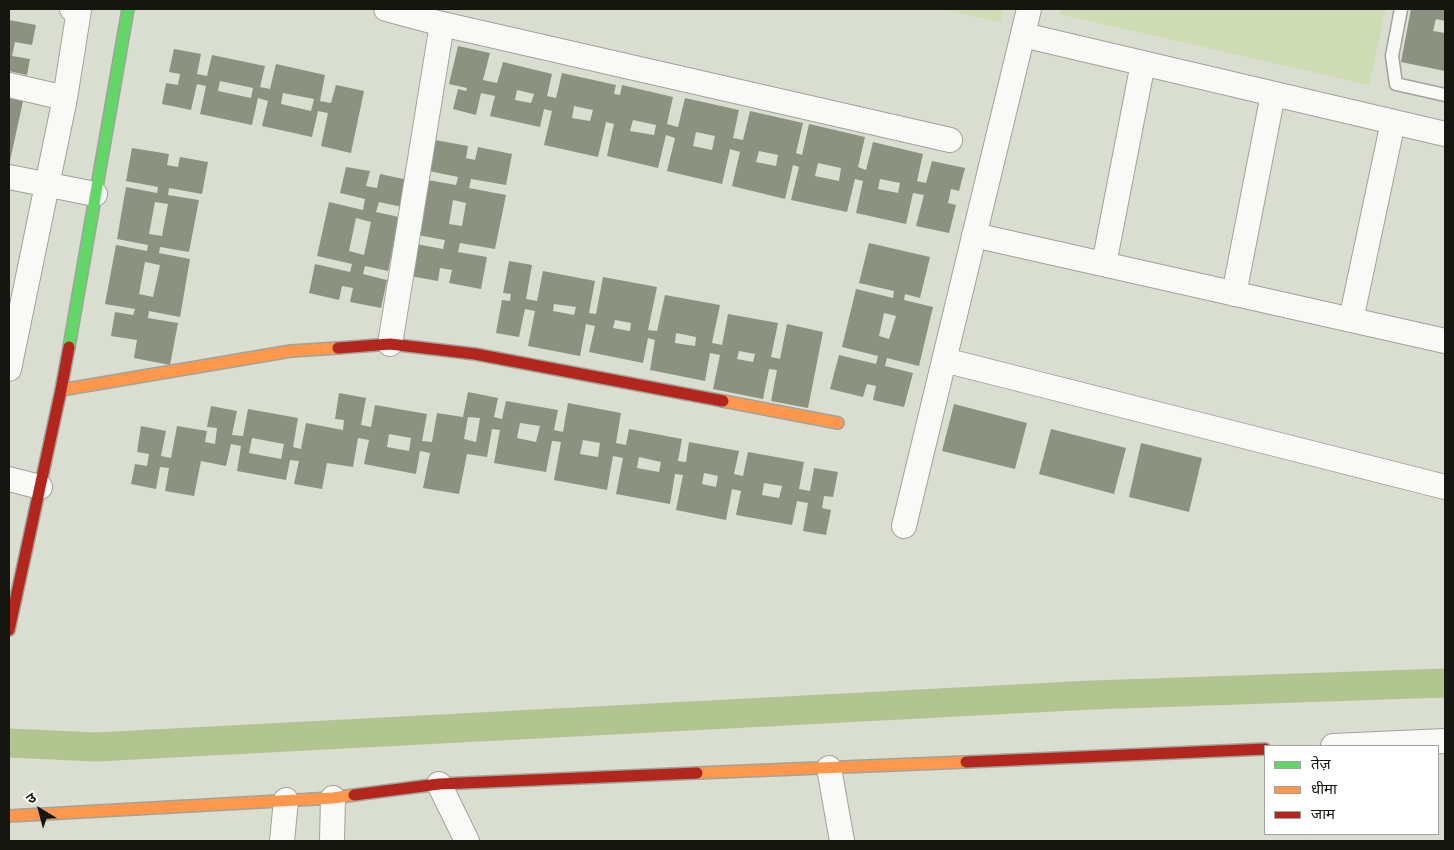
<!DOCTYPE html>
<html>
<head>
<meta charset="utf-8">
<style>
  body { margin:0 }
  #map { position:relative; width:1454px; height:850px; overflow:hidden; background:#d9ded1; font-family:Raleway,"Noto Sans Devanagari",sans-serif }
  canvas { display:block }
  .frame { position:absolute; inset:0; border:10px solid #14160f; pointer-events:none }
  .legend { position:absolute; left:1264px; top:745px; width:175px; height:90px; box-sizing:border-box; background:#fff; border:1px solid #a1a29f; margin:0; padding:6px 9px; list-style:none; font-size:15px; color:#14160f }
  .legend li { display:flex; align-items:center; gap:10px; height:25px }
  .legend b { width:25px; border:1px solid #a1a29f }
  .north { position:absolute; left:15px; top:785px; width:50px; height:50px; -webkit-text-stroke:4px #fff; paint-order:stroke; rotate:323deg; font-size:14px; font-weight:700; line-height:20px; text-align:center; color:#14160f }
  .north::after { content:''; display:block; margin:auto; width:18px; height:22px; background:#14160f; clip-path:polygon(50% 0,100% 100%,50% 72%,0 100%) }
</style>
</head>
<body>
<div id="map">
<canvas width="1454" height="850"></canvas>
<div class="frame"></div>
<ul class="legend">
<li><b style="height:6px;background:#63d668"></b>तेज़</li>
<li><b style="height:6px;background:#ff974d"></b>धीमा</li>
<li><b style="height:6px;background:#b3261e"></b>जाम</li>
</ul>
<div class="north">उ</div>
</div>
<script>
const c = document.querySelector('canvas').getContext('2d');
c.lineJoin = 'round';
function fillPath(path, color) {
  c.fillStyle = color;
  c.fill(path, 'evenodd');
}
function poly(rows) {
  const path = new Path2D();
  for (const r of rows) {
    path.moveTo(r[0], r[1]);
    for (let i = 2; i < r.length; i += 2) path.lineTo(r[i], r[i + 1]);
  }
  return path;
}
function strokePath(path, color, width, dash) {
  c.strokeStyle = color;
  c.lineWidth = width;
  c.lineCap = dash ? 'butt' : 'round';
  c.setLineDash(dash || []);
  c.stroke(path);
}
fillPath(poly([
  [941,9,1003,9,1000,22],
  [1060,9,1386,9,1369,85,1059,14]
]), '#cedcb4');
strokePath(poly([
  [9,743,96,747,1092,695,1445,683]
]), '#b2c490', 29);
fillPath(poly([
  [1411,9,1445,9,1445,21,1436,19,1433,31,1445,33,1445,71,1401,62],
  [9,20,36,25,32,45,15,42,12,56,30,59,27,75,9,71],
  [458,46,490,53,483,80,497,83,503,62,552,74,547,96,556,98,562,73,616,85,614,94,620,95,622,85,673,97,667,124,678,127,685,98,739,110,733,138,743,140,750,111,803,123,796,153,802,155,809,124,865,137,858,167,866,170,873,142,923,154,917,181,926,183,932,161,965,168,959,191,951,189,948,203,956,205,949,233,916,226,924,195,913,193,906,224,856,213,863,181,855,179,847,212,791,200,799,167,793,165,785,199,732,186,740,152,730,149,722,184,667,171,675,138,666,135,658,168,607,156,614,124,606,122,598,157,544,145,552,111,544,109,540,127,490,116,495,96,481,93,476,115,453,109,458,89,466,91,467,88,449,84],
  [517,90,534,94,531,103,515,100],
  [574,106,593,110,590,121,572,118],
  [633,120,656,125,654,135,630,131],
  [696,132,715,136,712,150,693,146],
  [759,151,778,155,776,166,756,162],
  [818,163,841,168,839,181,815,176],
  [880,179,900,183,898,193,878,189],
  [174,49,201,54,197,74,207,76,212,55,265,66,260,87,270,89,276,64,325,75,320,101,331,103,336,85,364,91,351,153,321,146,328,113,318,111,312,137,262,126,268,101,258,98,252,125,200,114,206,86,197,84,191,110,162,104,166,83,178,85,180,74,169,72],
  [220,81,253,88,251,98,218,91],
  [283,93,314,99,311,111,281,104],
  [9,98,23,101,10,161,9,161],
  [435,140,468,146,466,158,475,160,478,147,512,154,506,185,471,179,469,188,506,195,495,249,460,243,458,252,487,257,481,289,449,283,452,270,440,268,438,281,410,276,416,244,443,249,445,240,417,235,428,180,456,185,458,177,429,171],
  [453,200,466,203,462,226,449,224],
  [132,148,169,154,167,165,178,167,180,157,208,162,202,194,169,188,168,195,199,200,189,252,160,247,159,253,190,259,180,317,149,311,148,318,178,323,170,365,134,358,137,340,111,336,115,312,133,315,135,309,105,304,116,245,147,251,148,245,117,239,126,187,157,193,158,187,126,181],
  [155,202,168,204,162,236,149,234],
  [145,262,160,265,153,297,139,294],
  [346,167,370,171,366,186,377,188,380,174,413,181,407,208,379,202,376,212,399,217,388,271,365,266,363,274,387,280,381,308,350,302,353,288,342,286,339,300,309,293,315,264,350,272,352,264,317,256,329,202,363,210,365,199,340,193],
  [356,218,371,222,364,255,349,251],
  [869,243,930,257,920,298,905,294,904,300,933,307,919,366,887,358,885,366,913,373,904,407,873,400,876,386,867,384,863,397,830,389,839,355,876,364,878,356,842,347,856,289,893,298,894,291,859,283],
  [884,313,896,316,889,339,879,336],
  [509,261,532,265,526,299,537,301,543,271,595,281,589,313,596,314,603,277,657,287,648,330,657,331,665,295,720,305,712,343,722,345,728,314,778,323,771,357,780,359,787,324,823,332,808,408,771,401,777,370,769,369,763,399,713,389,720,355,710,353,705,381,650,370,655,340,648,338,643,363,589,352,595,326,586,324,580,356,528,346,535,311,525,309,519,337,496,333,502,300,510,301,511,294,503,293],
  [554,304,576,307,574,315,553,311],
  [615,320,631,323,630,331,613,328],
  [676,333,696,337,695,346,675,343],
  [739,351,755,354,753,362,737,359],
  [468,392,498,398,494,417,502,419,506,401,558,410,554,430,563,432,568,403,621,413,616,443,626,445,629,429,682,439,678,461,686,462,689,442,739,451,734,474,743,476,748,452,804,462,799,489,810,491,814,468,838,472,833,497,824,496,822,508,831,510,826,535,803,531,808,503,797,501,792,525,736,515,741,491,732,489,726,520,676,510,683,475,675,474,670,504,616,494,623,458,613,456,607,490,554,480,561,442,552,441,546,472,494,463,500,430,492,429,487,457,467,454,459,494,423,488,430,453,420,451,416,474,364,464,369,440,358,438,353,467,327,463,322,489,294,484,299,461,290,460,286,480,237,471,241,446,231,444,226,466,201,461,194,496,165,491,169,468,160,467,156,489,131,484,135,464,147,466,149,454,137,452,141,426,166,431,161,456,171,458,177,426,207,431,205,442,215,444,217,428,207,427,211,406,237,411,232,435,243,436,248,409,298,418,293,447,301,449,306,423,343,430,344,420,335,419,339,393,366,398,361,425,371,427,375,405,427,414,422,441,432,442,437,413,463,417],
  [468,417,480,418,476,442,464,439],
  [520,423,540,426,536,442,517,438],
  [389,434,411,438,409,451,387,447],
  [252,438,284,444,281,459,249,453],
  [583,440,600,443,598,457,580,454],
  [639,457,661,462,659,472,637,468],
  [704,473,718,476,716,487,702,484],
  [764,483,782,486,779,498,762,495],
  [954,404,1027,423,1015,469,942,451],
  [1051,429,1126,448,1114,494,1039,474],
  [1141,443,1202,458,1189,512,1129,497]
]), '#8b927f');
const lane = poly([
  [1401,9,1392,56,1396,84,1445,95]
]);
const street = poly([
  [386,9,442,24,950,140],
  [1023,35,1445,134],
  [9,85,65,98],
  [9,177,95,194],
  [974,235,1445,341],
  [1104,264,1143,63],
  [1234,294,1273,94],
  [1351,320,1393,122],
  [390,344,442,24],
  [944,360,1445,487],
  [9,369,65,98,79,10,72,9],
  [9,479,40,487],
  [904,526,1029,9],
  [1333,746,1445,741],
  [829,768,842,841],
  [439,784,467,841],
  [282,841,286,800],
  [332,841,333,798]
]);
const fast = poly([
  [69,347,128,9]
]);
const slow = poly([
  [61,390,291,351,338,348],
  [723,401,838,423],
  [697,773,966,762],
  [9,816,333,798,354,795]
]);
const jam = poly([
  [338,348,390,344,475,354,723,401],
  [9,630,61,390,69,347],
  [966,762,1265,749],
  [354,795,439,784,697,773]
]);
strokePath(lane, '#9fa399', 15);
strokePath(street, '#9fa399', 26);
strokePath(fast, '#9fa399', 14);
strokePath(slow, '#9fa399', 14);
strokePath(jam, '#9fa399', 14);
strokePath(lane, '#f9faf8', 12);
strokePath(street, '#f9faf8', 24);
strokePath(fast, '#63d668', 11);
strokePath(slow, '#ff974d', 11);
strokePath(jam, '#b3261e', 11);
</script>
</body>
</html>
